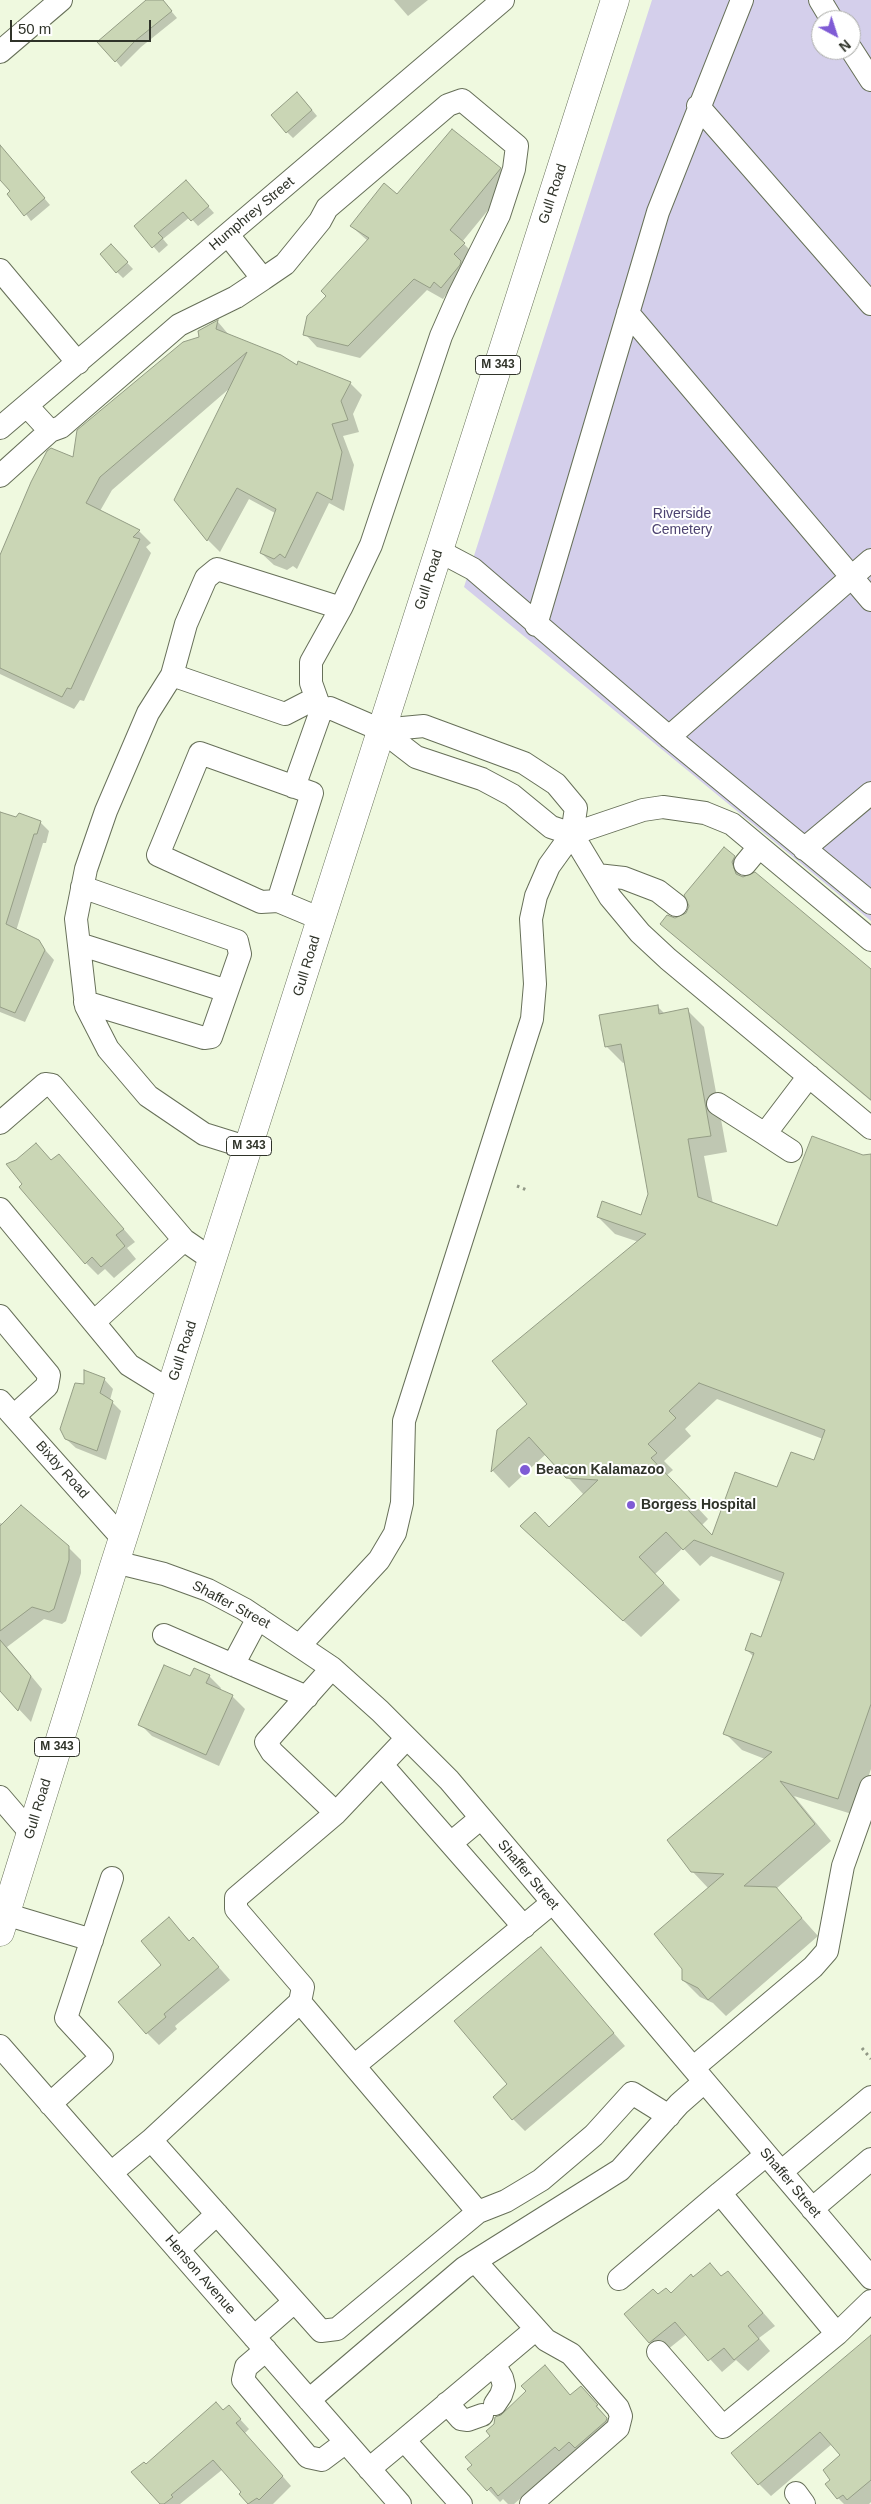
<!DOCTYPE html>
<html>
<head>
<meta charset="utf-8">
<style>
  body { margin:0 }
  #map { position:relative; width:871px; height:2504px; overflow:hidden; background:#eff9df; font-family:Arial,sans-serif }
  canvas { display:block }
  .north { position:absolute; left:811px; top:10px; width:50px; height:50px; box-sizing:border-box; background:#fff; border:1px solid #acada9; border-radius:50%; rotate:140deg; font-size:14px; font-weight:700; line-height:20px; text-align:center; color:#2f3329 }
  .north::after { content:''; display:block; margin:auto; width:18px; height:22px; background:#7f5bd5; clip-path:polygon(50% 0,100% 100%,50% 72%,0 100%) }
  .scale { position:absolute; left:10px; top:20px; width:141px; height:22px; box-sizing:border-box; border:2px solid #2f3329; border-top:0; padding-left:6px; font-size:15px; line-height:18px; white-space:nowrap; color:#2f3329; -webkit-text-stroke:4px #fff; paint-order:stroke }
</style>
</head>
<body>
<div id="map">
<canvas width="871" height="2504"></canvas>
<div class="north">N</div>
<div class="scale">50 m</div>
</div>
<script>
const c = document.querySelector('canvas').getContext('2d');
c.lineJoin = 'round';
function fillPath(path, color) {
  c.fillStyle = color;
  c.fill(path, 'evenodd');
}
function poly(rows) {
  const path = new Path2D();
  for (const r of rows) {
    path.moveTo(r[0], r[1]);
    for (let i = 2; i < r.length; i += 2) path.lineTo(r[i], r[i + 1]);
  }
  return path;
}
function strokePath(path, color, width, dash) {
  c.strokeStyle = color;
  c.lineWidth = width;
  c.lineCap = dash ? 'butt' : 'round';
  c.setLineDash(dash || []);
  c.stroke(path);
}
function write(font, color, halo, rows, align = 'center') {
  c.font = font + ' Arial,sans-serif';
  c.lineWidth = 4;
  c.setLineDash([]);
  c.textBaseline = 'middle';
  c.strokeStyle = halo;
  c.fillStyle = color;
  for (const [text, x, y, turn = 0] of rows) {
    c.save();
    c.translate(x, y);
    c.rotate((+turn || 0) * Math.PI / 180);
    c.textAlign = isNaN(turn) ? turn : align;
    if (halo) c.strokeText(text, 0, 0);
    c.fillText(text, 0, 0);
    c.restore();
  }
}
fillPath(poly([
  [652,0,871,0,871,921,464,587],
  [821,20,851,20,851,50,821,50]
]), '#d4cfeb');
fillPath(poly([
  [149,0,162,0,177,18,141,47,121,67,116,61],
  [394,0,428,0,408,16],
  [303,99,317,116,293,138,287,132],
  [0,146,50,205,31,221,0,178],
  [500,168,512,181,462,242,476,256,454,299,447,293,443,299,427,290,360,358,317,347,305,334,327,296,368,241,351,226,397,195],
  [191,187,214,213,198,226,190,217,163,239,168,245,159,253,136,226],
  [117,252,133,269,123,278,117,272],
  [218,322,229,335,298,367,350,383,362,395,353,414,359,432,343,436,354,465,344,511,329,503,297,569,293,566,287,570,274,565,261,553,275,513,249,499,220,552,208,540,175,500,230,388,112,490,100,511,139,531,151,543,146,547,151,553,84,701,80,700,74,709,0,674,0,558,74,459,200,338,199,331],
  [0,814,40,822,49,831,46,843,43,843,16,931,38,942,54,960,25,1022,0,1012],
  [734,857,751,874,750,876,871,971,871,1101,679,940,662,924,687,914],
  [657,1006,665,1014,687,1010,704,1027,727,1152,704,1156,713,1204,778,1228,863,1156,871,1155,871,1769,855,1815,794,1796,831,1841,776,1889,818,1936,726,2016,713,2003,700,1997,683,1980,709,1889,692,1871,765,1759,742,1750,725,1733,754,1657,747,1650,762,1639,782,1582,711,1556,700,1566,683,1548,655,1574,680,1600,641,1637,521,1526,549,1528,584,1495,546,1454,509,1488,493,1471,498,1430,529,1405,639,1242,615,1234,598,1217,642,1216,649,1194,626,1062,623,1063,606,1046],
  [717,1399,823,1439,815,1462,713,1536,702,1525,708,1519,667,1475,673,1470,664,1461,691,1436,685,1429],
  [36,1144,52,1161,59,1155,135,1242,127,1248,136,1259,114,1278,105,1269,98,1275,86,1263,24,1184,16,1161],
  [104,1379,113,1389,110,1400,121,1411,106,1460,76,1448,66,1439,85,1386],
  [0,1523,68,1547,81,1560,81,1573,66,1621,62,1624,44,1619,7,1647,42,1689,31,1722,0,1689],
  [209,1676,221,1688,220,1691,232,1696,245,1709,219,1766,152,1736,140,1724,191,1678],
  [169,1919,190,1941,193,1938,230,1980,175,2026,177,2029,159,2045,147,2033,163,1965],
  [541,1949,625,2046,525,2131,513,2119,509,2084],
  [728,2273,775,2326,759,2338,770,2351,748,2371,736,2360,722,2372,687,2334,662,2354,650,2342,659,2296,671,2294,693,2278,722,2277],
  [871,2340,871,2502,869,2504,844,2504,838,2498,832,2480,842,2456,832,2444,771,2496,759,2484],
  [545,2367,571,2396,581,2387,618,2431,568,2458,514,2504,508,2504,503,2499,500,2502,469,2469,492,2436,502,2417,527,2391],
  [229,2407,249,2429,245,2433,291,2486,273,2504,249,2504,241,2494,243,2492,223,2469,180,2504,161,2504,146,2466]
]), '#0003');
const building = poly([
  [146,0,163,0,172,11,135,41,115,62,97,42,146,0],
  [297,92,312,110,286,133,271,115,297,92],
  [452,129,501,168,450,230,465,243,454,254,461,261,460,265,441,288,434,282,430,288,414,279,348,346,303,335,307,316,326,296,321,291,369,238,350,226,384,183,397,194,452,129],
  [0,145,45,198,24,216,7,194,10,191,0,180,0,145],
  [186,180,209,206,191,221,183,212,158,233,163,238,152,248,134,226,186,180],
  [111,244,128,262,116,273,100,254,111,244],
  [218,320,216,329,281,355,297,365,298,361,351,382,341,401,348,420,332,424,342,452,332,500,317,492,285,558,280,554,274,559,260,553,276,509,237,488,207,541,174,500,247,352,100,477,86,503,140,530,133,537,140,539,71,689,67,688,62,697,0,668,0,555,31,482,47,451,51,448,73,457,77,430,183,342,199,337,198,331,218,320],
  [0,812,16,817,19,813,41,821,37,834,34,834,6,924,39,940,45,950,15,1013,0,1007,0,812],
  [724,847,735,856,732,862,736,874,743,877,755,872,871,969,871,1100,660,924,667,915,675,918,686,913,689,906,684,895,724,847],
  [658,1005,659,1014,688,1008,711,1136,688,1139,698,1197,777,1226,812,1136,863,1155,871,1154,871,1704,838,1799,780,1781,815,1824,744,1886,776,1887,802,1918,708,2000,698,1988,682,1980,682,1969,654,1934,724,1874,691,1872,667,1840,772,1752,723,1734,754,1653,745,1650,751,1633,761,1637,784,1573,694,1540,683,1550,666,1532,639,1557,664,1583,623,1621,520,1526,535,1512,549,1527,598,1480,566,1478,529,1437,491,1472,497,1430,527,1404,492,1361,646,1234,597,1217,602,1201,641,1215,648,1194,621,1044,605,1047,599,1015,658,1005],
  [699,1383,825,1430,814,1460,791,1452,777,1487,735,1472,712,1535,686,1508,693,1502,651,1458,657,1453,648,1444,676,1418,669,1411,699,1383],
  [36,1143,51,1160,59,1154,124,1229,116,1235,125,1246,101,1267,92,1257,85,1264,19,1187,22,1184,6,1164,16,1160,36,1143],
  [84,1370,105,1378,100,1393,113,1401,97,1451,65,1439,60,1429,75,1383,84,1384,84,1370],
  [21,1505,69,1546,69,1560,54,1609,49,1612,32,1607,0,1631,0,1526,21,1505],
  [0,1640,31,1676,18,1711,0,1691,0,1640],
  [164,1665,190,1676,194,1668,210,1675,206,1683,233,1695,206,1755,138,1725,164,1665],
  [169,1917,189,1941,193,1937,219,1967,164,2014,166,2017,146,2034,118,2002,161,1965,141,1941,169,1917],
  [541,1947,614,2033,512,2120,493,2097,507,2084,454,2021,541,1947],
  [710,2263,721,2276,728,2271,763,2313,748,2326,759,2339,734,2360,724,2348,708,2361,675,2322,649,2343,624,2314,653,2289,658,2294,666,2288,671,2293,691,2274,693,2277,710,2263],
  [871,2335,871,2480,847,2500,843,2495,837,2499,825,2484,830,2480,823,2470,840,2455,820,2432,758,2485,731,2453,871,2335],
  [545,2365,570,2395,581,2386,598,2405,596,2406,607,2418,606,2421,575,2448,569,2442,559,2451,555,2447,498,2496,491,2487,487,2491,467,2469,472,2465,465,2457,490,2436,486,2431,494,2424,495,2417,501,2415,526,2391,521,2386,545,2365],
  [216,2402,223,2410,229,2405,241,2419,236,2423,283,2476,259,2500,257,2498,248,2504,239,2494,241,2492,213,2460,171,2495,173,2497,164,2504,160,2504,131,2472,144,2462,146,2464,216,2402]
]);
fillPath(building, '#cad6b5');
strokePath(building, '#949d85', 1);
const minor = poly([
  [820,0,832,20],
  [851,49,871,80],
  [0,52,61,0],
  [698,106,871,304],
  [228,235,263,279,285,264,320,221,327,208,448,105,462,100,517,146,514,169,499,215,459,295,441,336,371,545,341,608,311,662,311,683,321,711],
  [0,270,78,363],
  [628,313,871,600],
  [27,406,50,431,61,427,179,325,236,297,263,279],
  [0,428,503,0],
  [0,476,50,431],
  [439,551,473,569,669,737,871,903],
  [536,625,658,212,742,0],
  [172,675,285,714,316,698],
  [669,737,871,560],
  [294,787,321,711,330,708,381,730,416,757,482,779,512,795,551,827,572,834,643,810,663,807,705,813,732,824,871,940],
  [572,834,610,897,640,933,668,959,871,1128],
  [804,849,871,793],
  [745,864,759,847],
  [597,875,624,878,658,891,676,905],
  [82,887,237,941,240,954,211,1037,204,1038,85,1002],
  [278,901,261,902,158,855,200,753,312,793,278,901,321,919],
  [79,944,227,991],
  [718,1104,765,1134,809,1076],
  [0,1123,45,1084,52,1085,184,1240,213,1260],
  [765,1134,791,1151],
  [249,1148,204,1134,148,1096,108,1049,86,1006,76,919,86,869,106,811,148,713,172,675,186,624,206,578,217,569,341,608],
  [0,1209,129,1365,171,1391],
  [0,1316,49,1375,47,1386,14,1416],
  [94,1322,184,1240],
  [0,1401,123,1539],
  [115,1562,164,1574,208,1590,244,1609,332,1668,380,1711,449,1780,871,2278],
  [164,1635,307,1697],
  [300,1645,379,1560,395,1533,402,1503,404,1421,532,1019,535,984,531,919,536,896,549,866,572,834,576,808,556,784,524,763,424,726,381,730],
  [233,1665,258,1618],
  [332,1668,266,1742,272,1752,336,1813,236,1898,236,1909,303,1987,300,2002,151,2140,321,2331,337,2329,478,2212,354,2066,552,1903],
  [382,1765,524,1927],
  [0,1797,30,1832],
  [336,1813,407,1738],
  [451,1843,481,1818],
  [5,1914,92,1940],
  [300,2002,354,2066],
  [0,2046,400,2504],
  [693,2068,813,1967,827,1951,843,1866,871,1787],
  [50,2104,102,2057,66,2018,112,1878],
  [766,2155,720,2193,837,2334],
  [781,2172,871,2097],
  [111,2173,151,2140],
  [812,2209,871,2159],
  [478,2212,506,2201,541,2180,594,2135,632,2093,669,2116],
  [178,2250,217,2214],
  [475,2261,546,2340,571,2354,618,2408,621,2416,618,2428,531,2504],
  [619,2279,720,2193],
  [254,2337,294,2302],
  [266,2350,246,2367,243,2380,308,2457,322,2460,346,2442],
  [658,2352,723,2427,837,2334,871,2301],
  [494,2364,502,2378,504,2386,501,2395,495,2404],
  [309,2400,464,2268,620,2170,679,2104,704,2082],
  [447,2403,461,2419,468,2420,482,2415],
  [404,2440,536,2329],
  [369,2469,404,2440,461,2504],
  [796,2493,804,2504]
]);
const major = poly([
  [0,1932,114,1566,615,0]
]);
strokePath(minor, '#677059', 24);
strokePath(major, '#677059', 29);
strokePath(poly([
  [517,1186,529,1191],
  [862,2048,871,2059]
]), '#919886', 3, [2.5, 4]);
strokePath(minor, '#fff', 22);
strokePath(major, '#fff', 28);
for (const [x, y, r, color] of [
  [525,1470,6,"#7f5bd5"],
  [631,1505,5,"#7f5bd5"]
]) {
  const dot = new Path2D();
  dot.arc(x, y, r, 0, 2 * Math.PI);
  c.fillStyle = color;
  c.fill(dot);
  strokePath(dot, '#fff', 2);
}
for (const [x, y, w] of [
  [498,365,45],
  [249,1146,45],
  [57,1747,45]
]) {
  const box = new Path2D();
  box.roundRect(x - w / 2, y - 9.5, w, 19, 4);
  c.fillStyle = '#fff';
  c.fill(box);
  strokePath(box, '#2f3329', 1);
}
write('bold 12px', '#2f3329', null, [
  ["M 343",498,365],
  ["M 343",249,1146],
  ["M 343",57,1747]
]);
write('14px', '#2f3329', '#fff', [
  ["Gull Road",553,194,-72],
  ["Humphrey Street",252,214,-40],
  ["Gull Road",429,580,-72],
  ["Gull Road",307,966,-73],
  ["Gull Road",183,1351,-72],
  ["Bixby Road",62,1470,48],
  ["Shaffer Street",231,1605,28],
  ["Gull Road",38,1809,-73],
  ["Shaffer Street",528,1875,50],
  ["Shaffer Street",790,2183,50],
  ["Henson Avenue",200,2275,49]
]);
write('14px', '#4d4371', '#fff', [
  ["Riverside",682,514],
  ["Cemetery",682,530]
]);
write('bold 14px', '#2f3329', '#fff', [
  ["Beacon Kalamazoo",536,1470],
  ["Borgess Hospital",641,1505]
], 'left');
</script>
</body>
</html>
